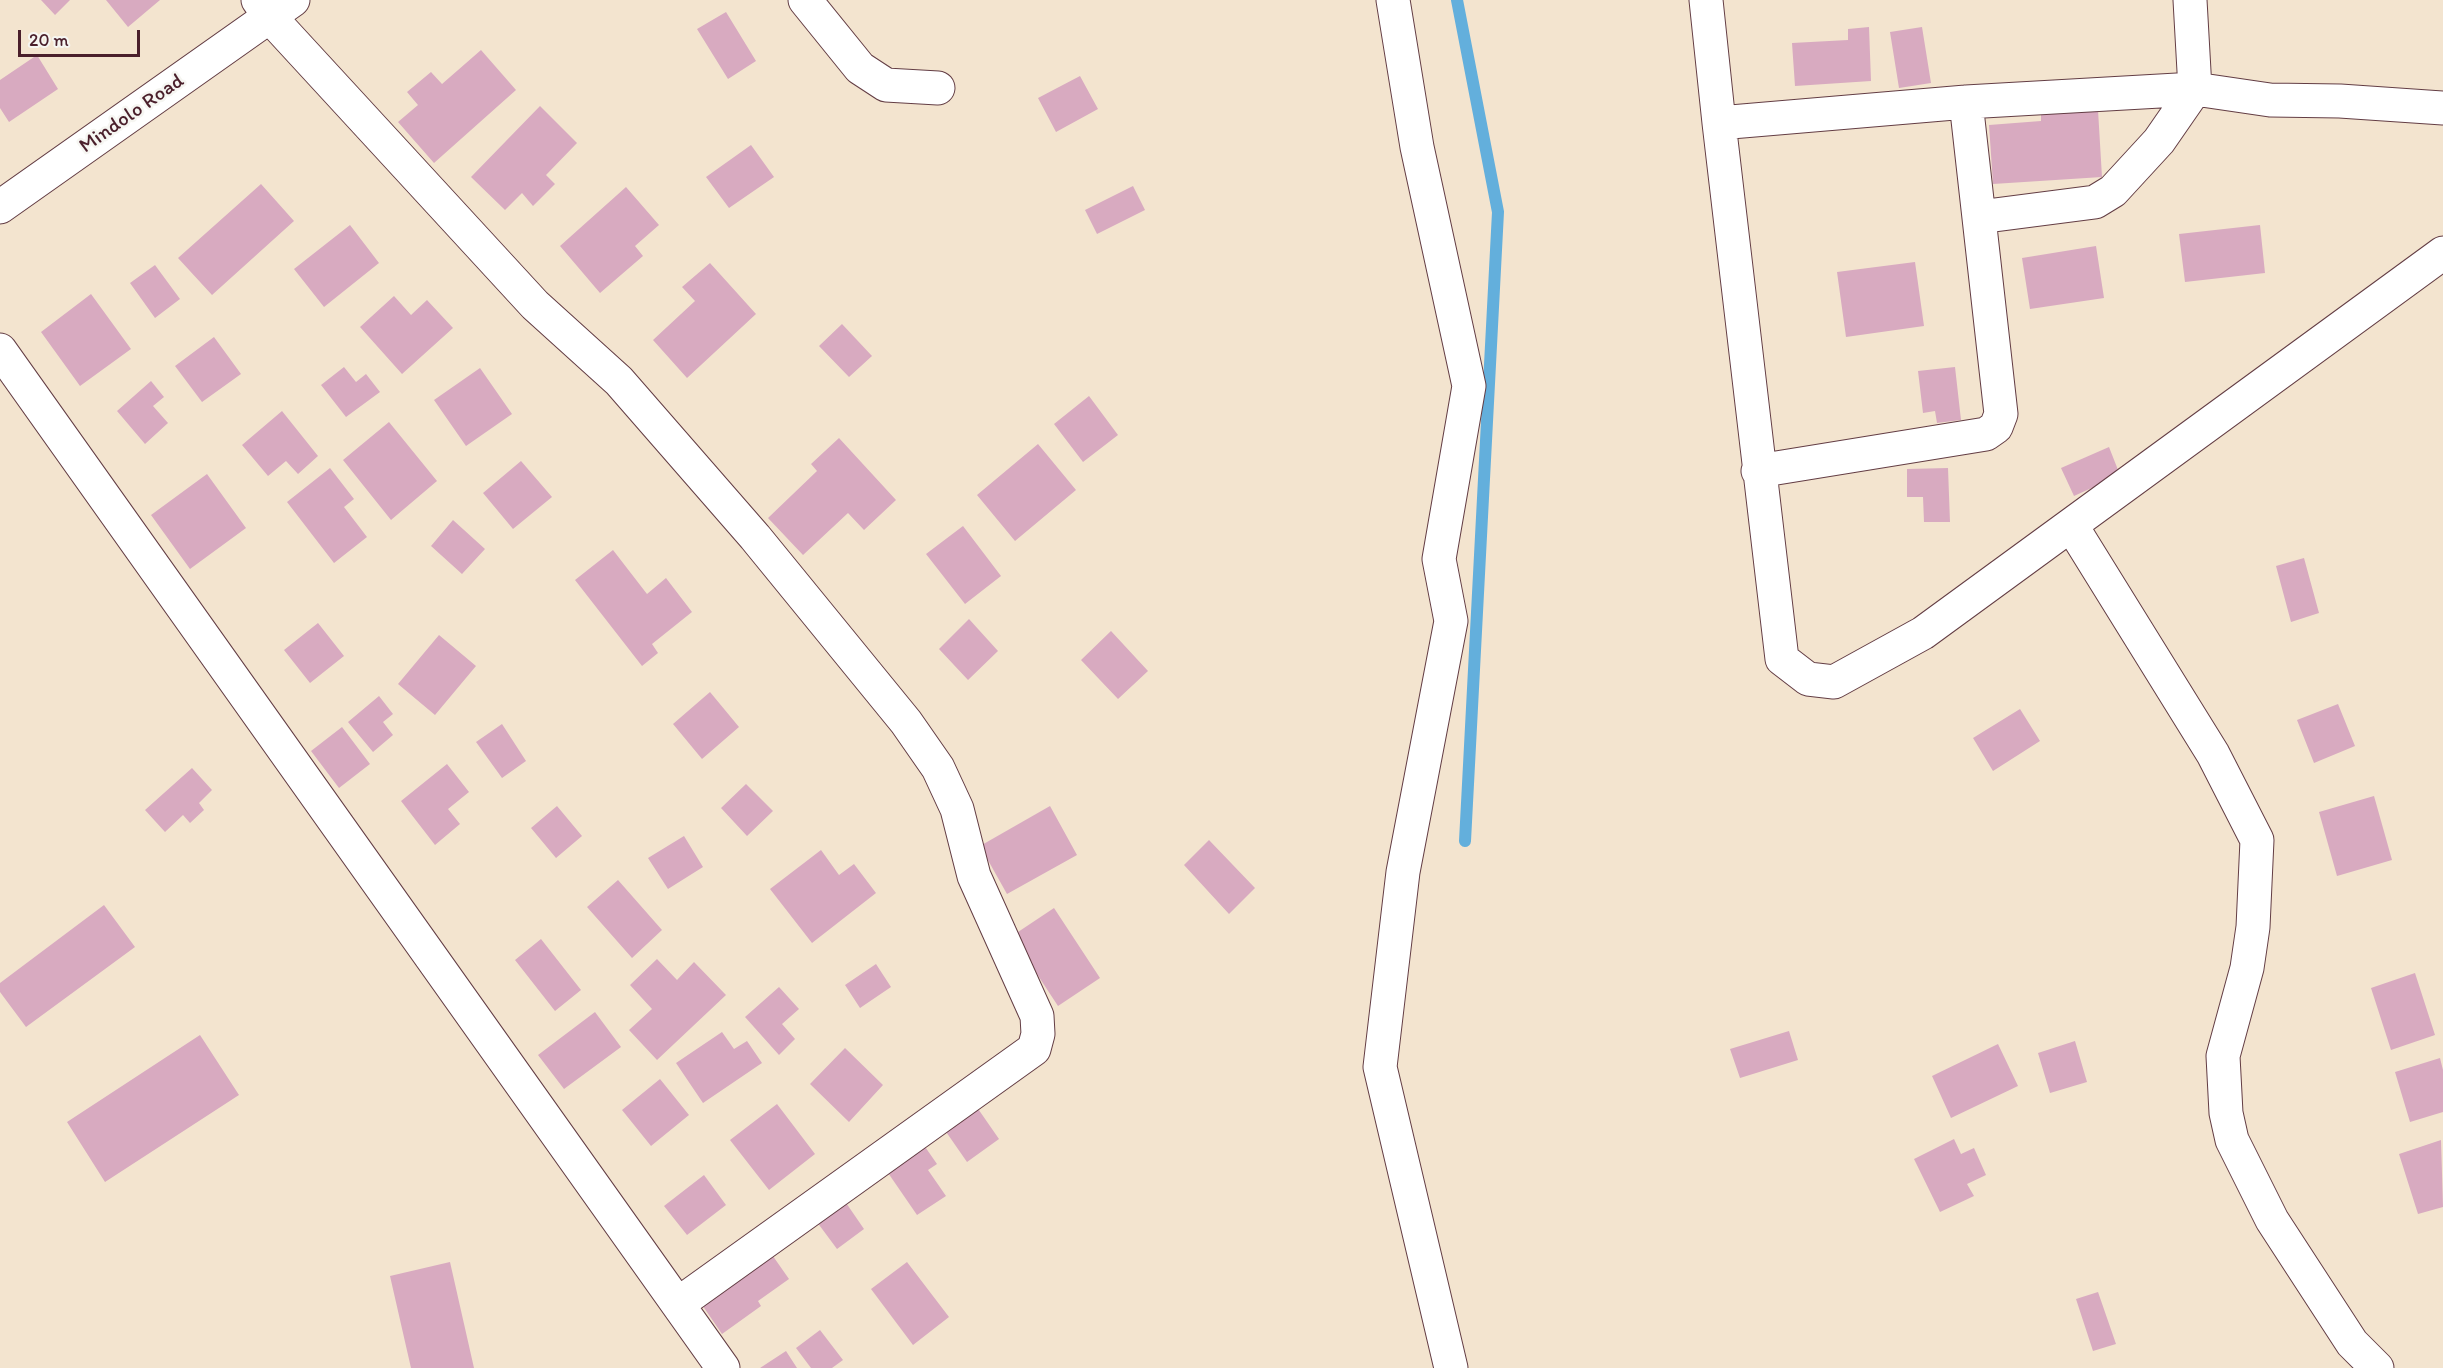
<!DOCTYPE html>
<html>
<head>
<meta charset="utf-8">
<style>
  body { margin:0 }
  #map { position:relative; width:2443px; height:1368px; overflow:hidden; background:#f3e4cf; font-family:Itim,sans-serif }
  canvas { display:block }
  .scale { position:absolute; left:18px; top:30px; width:122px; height:27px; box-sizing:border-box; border:3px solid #4a1f2b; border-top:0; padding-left:8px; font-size:18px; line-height:21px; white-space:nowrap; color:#4a1f2b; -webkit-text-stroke:4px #f6f6f2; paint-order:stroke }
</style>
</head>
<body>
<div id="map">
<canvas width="2443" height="1368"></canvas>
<div class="scale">20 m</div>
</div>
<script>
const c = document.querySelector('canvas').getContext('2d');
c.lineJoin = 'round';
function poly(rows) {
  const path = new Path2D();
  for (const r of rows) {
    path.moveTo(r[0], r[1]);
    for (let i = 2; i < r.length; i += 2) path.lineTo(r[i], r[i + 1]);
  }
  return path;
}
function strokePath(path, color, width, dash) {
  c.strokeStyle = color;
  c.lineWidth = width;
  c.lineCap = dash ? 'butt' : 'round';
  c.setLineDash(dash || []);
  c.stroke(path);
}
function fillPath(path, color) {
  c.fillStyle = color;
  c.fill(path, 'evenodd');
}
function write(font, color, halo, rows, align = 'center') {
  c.font = font + ' Itim,sans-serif';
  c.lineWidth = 5;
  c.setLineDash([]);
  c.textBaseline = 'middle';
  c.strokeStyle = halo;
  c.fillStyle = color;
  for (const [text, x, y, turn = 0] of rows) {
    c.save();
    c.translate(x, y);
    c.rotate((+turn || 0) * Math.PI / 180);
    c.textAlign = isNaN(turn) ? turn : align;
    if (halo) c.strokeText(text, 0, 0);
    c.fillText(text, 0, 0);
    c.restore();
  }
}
strokePath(poly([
  [1457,0,1498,212,1465,841]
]), '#63afdc', 12);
fillPath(poly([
  [41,0,70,0,55,15],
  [106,0,160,0,128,27],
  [726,12,756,61,728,79,697,29],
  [1869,27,1871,81,1795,86,1792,43,1848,40,1848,29],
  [1922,27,1931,83,1899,88,1890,32],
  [481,50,516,90,434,163,398,122,418,105,407,92,431,72,442,84],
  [37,55,58,89,9,122,0,108,0,80],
  [1080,76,1098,109,1056,132,1038,98],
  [540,106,577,143,546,175,555,184,533,206,522,193,505,210,471,177],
  [2098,110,2102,177,1993,184,1989,125,2041,121,2041,114],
  [751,145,774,177,729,208,706,177],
  [261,184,294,221,212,295,178,258],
  [1133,186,1145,210,1097,234,1085,210],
  [626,187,659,225,635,246,643,256,600,293,560,246],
  [350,225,379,263,324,307,294,269],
  [2260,225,2265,273,2185,282,2179,234],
  [2096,246,2104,298,2030,309,2022,258],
  [1915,262,1924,326,1846,337,1837,272],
  [710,263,756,314,687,378,653,340,695,301,682,287],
  [155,265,180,299,155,318,130,283],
  [91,294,131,349,80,386,41,332],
  [394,296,411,315,427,300,453,328,402,374,360,327],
  [842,324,872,356,849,377,819,346],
  [214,337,241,374,202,402,175,366],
  [344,367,356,382,366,374,380,392,346,417,321,385],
  [1955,367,1961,420,1937,423,1935,411,1923,413,1918,371],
  [480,368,512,414,466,446,434,400],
  [151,381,164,397,153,406,168,423,145,444,117,411],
  [1089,396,1118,435,1083,462,1054,424],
  [282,411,318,456,298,474,286,461,268,476,242,445],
  [389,422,437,481,391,520,343,460],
  [839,438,896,500,864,530,848,513,803,555,768,518,817,471,811,464],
  [1038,444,1076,490,1015,541,977,495],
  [2109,447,2120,475,2074,496,2061,468],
  [521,461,552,497,513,529,483,493],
  [330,468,354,499,344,507,367,537,334,563,287,502],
  [1948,468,1950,522,1924,522,1923,497,1907,497,1907,469],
  [207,474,246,528,190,569,151,515],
  [453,520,485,549,462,574,431,546],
  [963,526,1001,576,965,604,926,554],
  [613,550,647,594,666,578,692,612,652,644,658,653,642,666,575,580],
  [2304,558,2319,613,2291,622,2276,566],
  [969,619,998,651,968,680,939,649],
  [318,623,344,656,310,683,284,650],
  [1111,631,1148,671,1118,699,1081,660],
  [439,635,476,666,435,715,398,684],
  [710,692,739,727,702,759,673,724],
  [379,696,393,714,383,722,393,735,373,752,348,722],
  [2338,704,2355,746,2314,763,2297,720],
  [2020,709,2040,741,1993,771,1973,738],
  [502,724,526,761,502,778,476,742],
  [342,727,370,764,339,788,311,751],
  [447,764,469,792,448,809,460,824,435,845,401,801],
  [192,768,212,790,199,803,204,810,190,823,183,815,165,832,145,810],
  [746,784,773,811,747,836,721,808],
  [2374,796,2392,860,2337,876,2319,812],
  [557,806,582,836,556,858,531,828],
  [1050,806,1077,855,1007,894,980,846],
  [684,836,703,867,668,889,648,858],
  [1209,840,1255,888,1229,914,1184,865],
  [821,850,839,875,854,864,876,893,812,943,770,889],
  [618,880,662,930,632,958,587,907],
  [104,905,135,947,26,1027,0,992,0,983],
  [1054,908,1100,978,1058,1006,1012,936],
  [541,939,581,990,555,1011,515,960],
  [657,959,677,980,694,962,726,995,657,1060,629,1030,652,1009,630,985],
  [876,964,891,987,860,1008,845,985],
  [2415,973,2435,1035,2391,1050,2371,988],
  [779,987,799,1009,782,1024,795,1039,779,1055,745,1017],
  [595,1012,621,1047,564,1089,538,1055],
  [1789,1031,1798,1060,1740,1078,1730,1049],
  [722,1032,734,1049,747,1041,762,1063,703,1103,676,1063],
  [200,1035,239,1095,105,1182,67,1122],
  [2075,1041,2087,1082,2050,1093,2038,1053],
  [1998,1044,2018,1086,1951,1118,1932,1076],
  [845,1048,883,1085,849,1122,810,1084],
  [2440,1058,2443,1070,2443,1112,2410,1122,2395,1072],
  [660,1079,689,1115,651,1146,622,1110],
  [974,1103,999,1139,967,1162,942,1126],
  [777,1104,815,1154,769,1190,730,1140],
  [1954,1139,1961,1154,1974,1148,1986,1175,1967,1184,1974,1196,1940,1212,1914,1159],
  [2441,1140,2443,1207,2418,1214,2399,1154],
  [921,1141,937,1164,928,1170,946,1196,917,1215,884,1167],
  [704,1175,726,1205,687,1235,664,1206],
  [842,1197,864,1229,837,1249,814,1218],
  [768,1249,789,1279,758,1301,761,1306,722,1334,698,1299],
  [450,1262,474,1368,411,1368,390,1276],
  [907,1262,949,1317,913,1345,871,1289],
  [2098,1292,2116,1344,2093,1351,2076,1299],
  [820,1330,843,1360,832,1368,811,1368,796,1348],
  [786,1351,797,1368,760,1368]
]), '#d8aac0');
const minor = poly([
  [258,0,269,16,535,305,619,381,755,537,906,722,938,768,957,809,974,876,1037,1016,1038,1034,1034,1049,678,1304],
  [805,0,860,68,886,85,938,88],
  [1393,0,1417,147,1469,386,1439,559,1451,621,1403,872,1380,1067,1451,1368],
  [1706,0,1719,123,1966,102,2195,89,2270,100,2340,101,2443,108],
  [1719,123,1782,659,1808,679,1834,682,1923,633,2443,253],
  [1979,217,2095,202,2113,191,2159,141,2195,89,2190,0],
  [0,350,723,1368],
  [1758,471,1986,434,1996,427,2001,414,1966,102],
  [2071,525,2213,754,2257,840,2253,927,2247,968,2223,1056,2226,1113,2232,1140,2272,1220,2352,1343,2377,1368]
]);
const tertiary = poly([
  [0,207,293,0]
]);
strokePath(minor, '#633d44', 35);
strokePath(tertiary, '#633d44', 35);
strokePath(minor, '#fff', 33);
strokePath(tertiary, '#fff', 33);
write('21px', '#4a1f2b', '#f6f6f2', [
  ["Mindolo Road",132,114,-35]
]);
</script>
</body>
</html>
